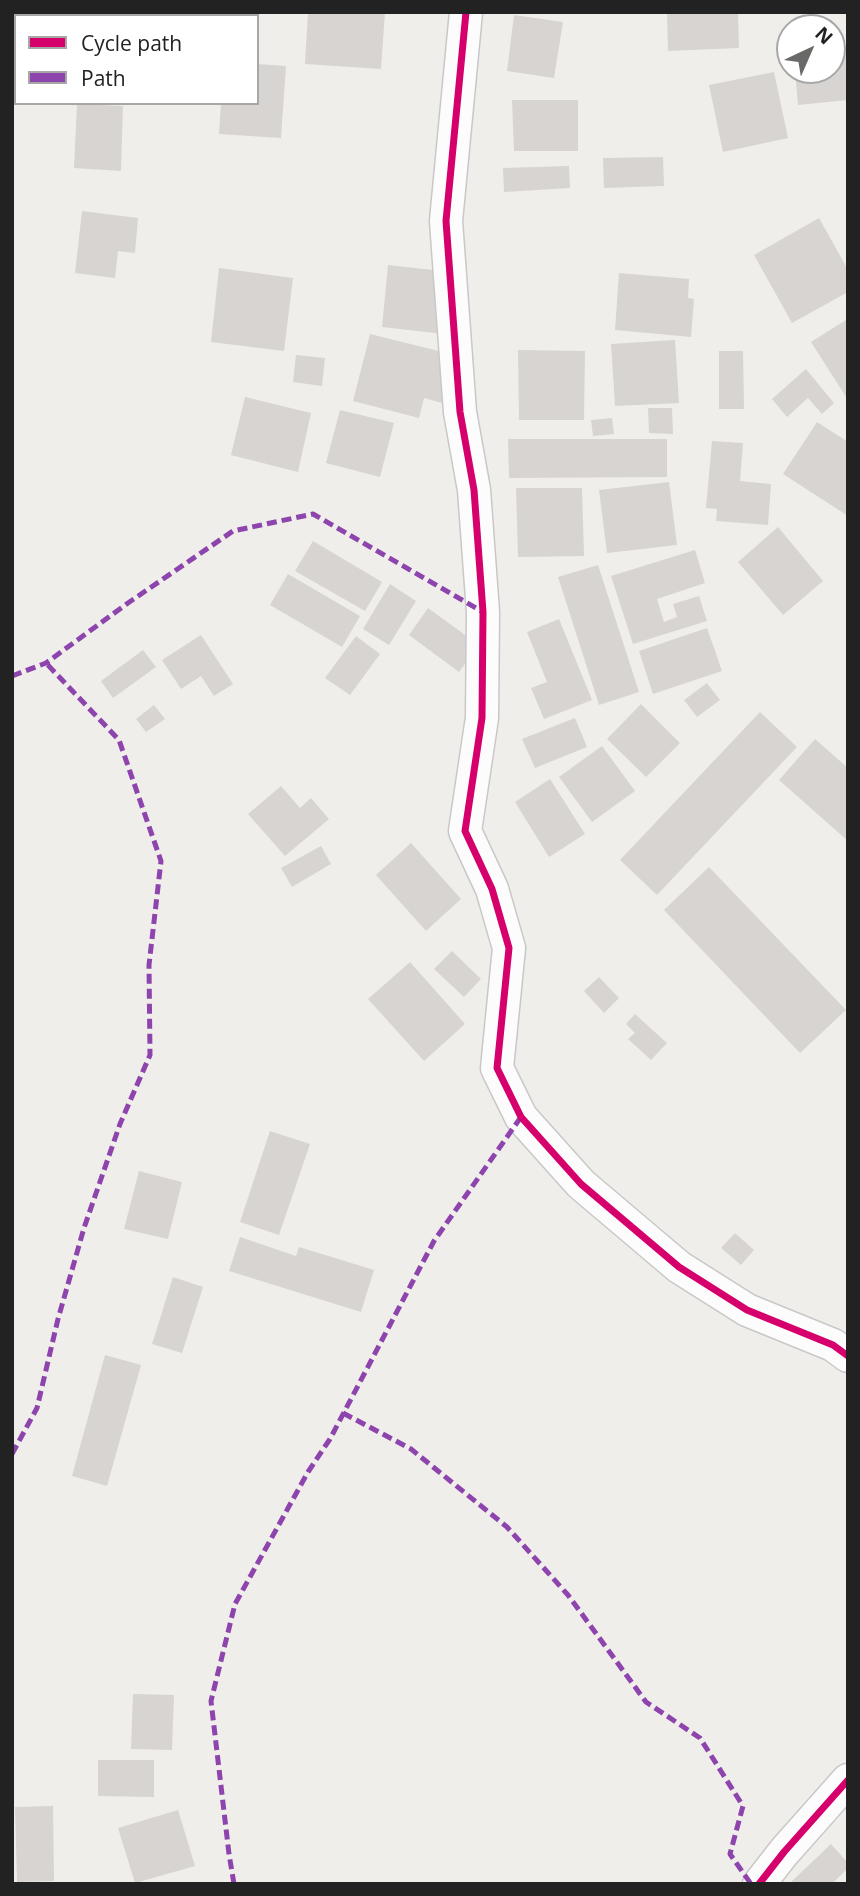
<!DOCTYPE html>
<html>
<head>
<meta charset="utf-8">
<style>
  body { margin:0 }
  #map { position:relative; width:860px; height:1896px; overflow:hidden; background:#f0eeeb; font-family:"Open Sans",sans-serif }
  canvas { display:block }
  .frame { position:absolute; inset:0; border:14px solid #222; pointer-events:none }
  .legend { position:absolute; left:14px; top:14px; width:245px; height:91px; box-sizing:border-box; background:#fff; border:2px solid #a7a7a7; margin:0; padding:9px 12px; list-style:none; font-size:21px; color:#222 }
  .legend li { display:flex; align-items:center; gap:14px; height:35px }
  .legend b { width:35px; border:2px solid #a7a7a7 }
  .north { position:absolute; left:776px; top:14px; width:70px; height:70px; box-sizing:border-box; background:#fff; border:2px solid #a7a7a7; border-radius:50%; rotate:44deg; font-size:19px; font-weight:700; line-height:28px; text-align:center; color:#222 }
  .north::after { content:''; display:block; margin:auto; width:24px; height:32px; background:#6a6968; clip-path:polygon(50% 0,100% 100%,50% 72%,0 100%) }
</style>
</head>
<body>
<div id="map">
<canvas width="860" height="1896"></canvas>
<div class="frame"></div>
<ul class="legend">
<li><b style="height:9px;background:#d6006c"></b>Cycle path</li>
<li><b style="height:9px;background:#8e44ad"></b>Path</li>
</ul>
<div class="north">N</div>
</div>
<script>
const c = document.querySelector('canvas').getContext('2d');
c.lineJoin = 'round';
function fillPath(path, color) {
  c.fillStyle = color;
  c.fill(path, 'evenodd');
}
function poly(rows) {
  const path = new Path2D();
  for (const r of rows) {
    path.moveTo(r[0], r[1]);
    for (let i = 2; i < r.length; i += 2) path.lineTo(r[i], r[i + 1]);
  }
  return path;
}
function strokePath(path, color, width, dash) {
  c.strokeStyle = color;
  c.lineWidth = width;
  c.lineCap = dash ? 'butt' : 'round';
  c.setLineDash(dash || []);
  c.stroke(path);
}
fillPath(poly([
  [308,12,385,12,381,69,305,64],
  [667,12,738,12,739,48,668,51],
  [514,15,563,22,554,78,507,71],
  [848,45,848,100,798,105,795,70,832,70,832,47],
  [257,64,286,66,281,138,219,134,221,103,257,103],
  [774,72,788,138,723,152,709,85],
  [512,100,578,100,578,151,514,151],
  [77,104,123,106,121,171,74,168],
  [663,157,664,186,604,188,603,158],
  [569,166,570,188,504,192,503,168],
  [82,211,138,218,135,253,118,251,115,278,75,273],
  [819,218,848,270,848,292,792,323,754,255],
  [388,265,451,272,444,334,382,327],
  [219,268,293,278,284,351,211,342],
  [619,273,689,279,688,298,694,299,691,337,615,330],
  [846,320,848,323,848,400,811,342],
  [370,334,459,356,446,404,424,398,419,418,353,401],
  [675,340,679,403,615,406,611,344],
  [518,350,585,351,584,420,519,420],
  [719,351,743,351,744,409,719,409],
  [296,355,325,358,322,386,293,382],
  [806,369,834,403,822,414,808,398,787,417,772,399],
  [245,397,311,413,298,472,231,455],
  [648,408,672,408,673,434,649,433],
  [340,410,394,423,380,477,326,463],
  [612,418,614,434,593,436,591,420],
  [817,422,848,442,848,516,783,474],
  [508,439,667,439,667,477,509,478],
  [712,441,743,443,740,481,771,484,768,525,716,521,717,509,706,508],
  [669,482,677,545,607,553,599,490],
  [516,488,582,488,584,556,518,557],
  [778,527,823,581,783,615,738,562],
  [313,541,382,582,365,611,295,571],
  [695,550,705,583,657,599,664,622,677,617,673,604,699,596,707,621,633,644,611,576],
  [598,565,639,692,599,705,558,577],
  [288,574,360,616,342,647,270,605],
  [390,584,416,601,389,645,363,629],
  [428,608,479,645,459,672,409,635],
  [559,619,592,700,544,719,531,688,547,682,527,632],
  [707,628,722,671,653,694,639,651],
  [201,635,233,684,214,696,201,676,181,689,162,660],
  [356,636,380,654,350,695,325,678],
  [143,650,156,667,113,698,101,681],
  [707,683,720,700,697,717,684,700],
  [641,704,680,743,646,777,607,739],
  [154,705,165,719,146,732,136,719],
  [760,712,797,747,657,895,620,860],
  [575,718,587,747,535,768,522,739],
  [815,739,848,768,848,841,779,780],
  [602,746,635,791,592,822,559,777],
  [550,779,585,834,549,857,515,802],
  [281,786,300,808,311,798,329,819,285,856,248,814],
  [411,843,461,899,426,931,376,875],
  [321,846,331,864,292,887,281,868],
  [709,867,846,1010,800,1053,664,910],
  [452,951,481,979,464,997,434,969],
  [410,962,465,1024,424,1061,368,999],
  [599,977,619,998,604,1013,584,991],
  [635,1014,667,1043,651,1060,628,1039,635,1033,626,1024],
  [270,1131,310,1144,279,1235,240,1222],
  [139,1171,182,1182,168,1239,124,1229],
  [735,1233,754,1250,741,1265,721,1248],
  [240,1237,296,1256,299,1247,374,1270,361,1312,229,1271],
  [173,1277,203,1287,182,1353,152,1344],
  [105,1355,141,1365,107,1486,72,1476],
  [133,1694,174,1695,172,1750,131,1749],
  [98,1760,154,1760,154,1797,98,1796],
  [53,1806,54,1881,17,1882,15,1807],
  [178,1810,195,1866,135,1883,118,1828],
  [831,1844,848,1863,848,1868,832,1884,793,1884,791,1882]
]), '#d7d4d2');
const minor = poly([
  [466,12,446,221,460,412,474,490,483,612,482,718,465,831,492,889,509,948,497,1068,521,1117,581,1184,679,1267,747,1310,833,1345,848,1356],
  [759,1884,784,1852,848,1780]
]);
strokePath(minor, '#c9c8c7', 35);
strokePath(minor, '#fdfcfc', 32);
strokePath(poly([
  [12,676,46,663,128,603,233,531,313,514,483,612],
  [343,1413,411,1449,507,1527,568,1595,646,1702,700,1738,743,1806,730,1854,751,1884],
  [12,1454,37,1408,58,1319,84,1228,120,1124,150,1055,149,965,161,861,119,740,46,663],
  [234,1884,229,1854,211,1701,235,1604,308,1472,330,1439,434,1241,521,1117]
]), '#8e44ad', 5, [10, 5]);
strokePath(poly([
  [466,12,446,221,460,412,474,490,483,612,482,718,465,831,492,889,509,948,497,1068,521,1117,581,1184,679,1267,747,1310,833,1345,848,1356],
  [759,1884,784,1852,848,1780]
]), '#d6006c', 7);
</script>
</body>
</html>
